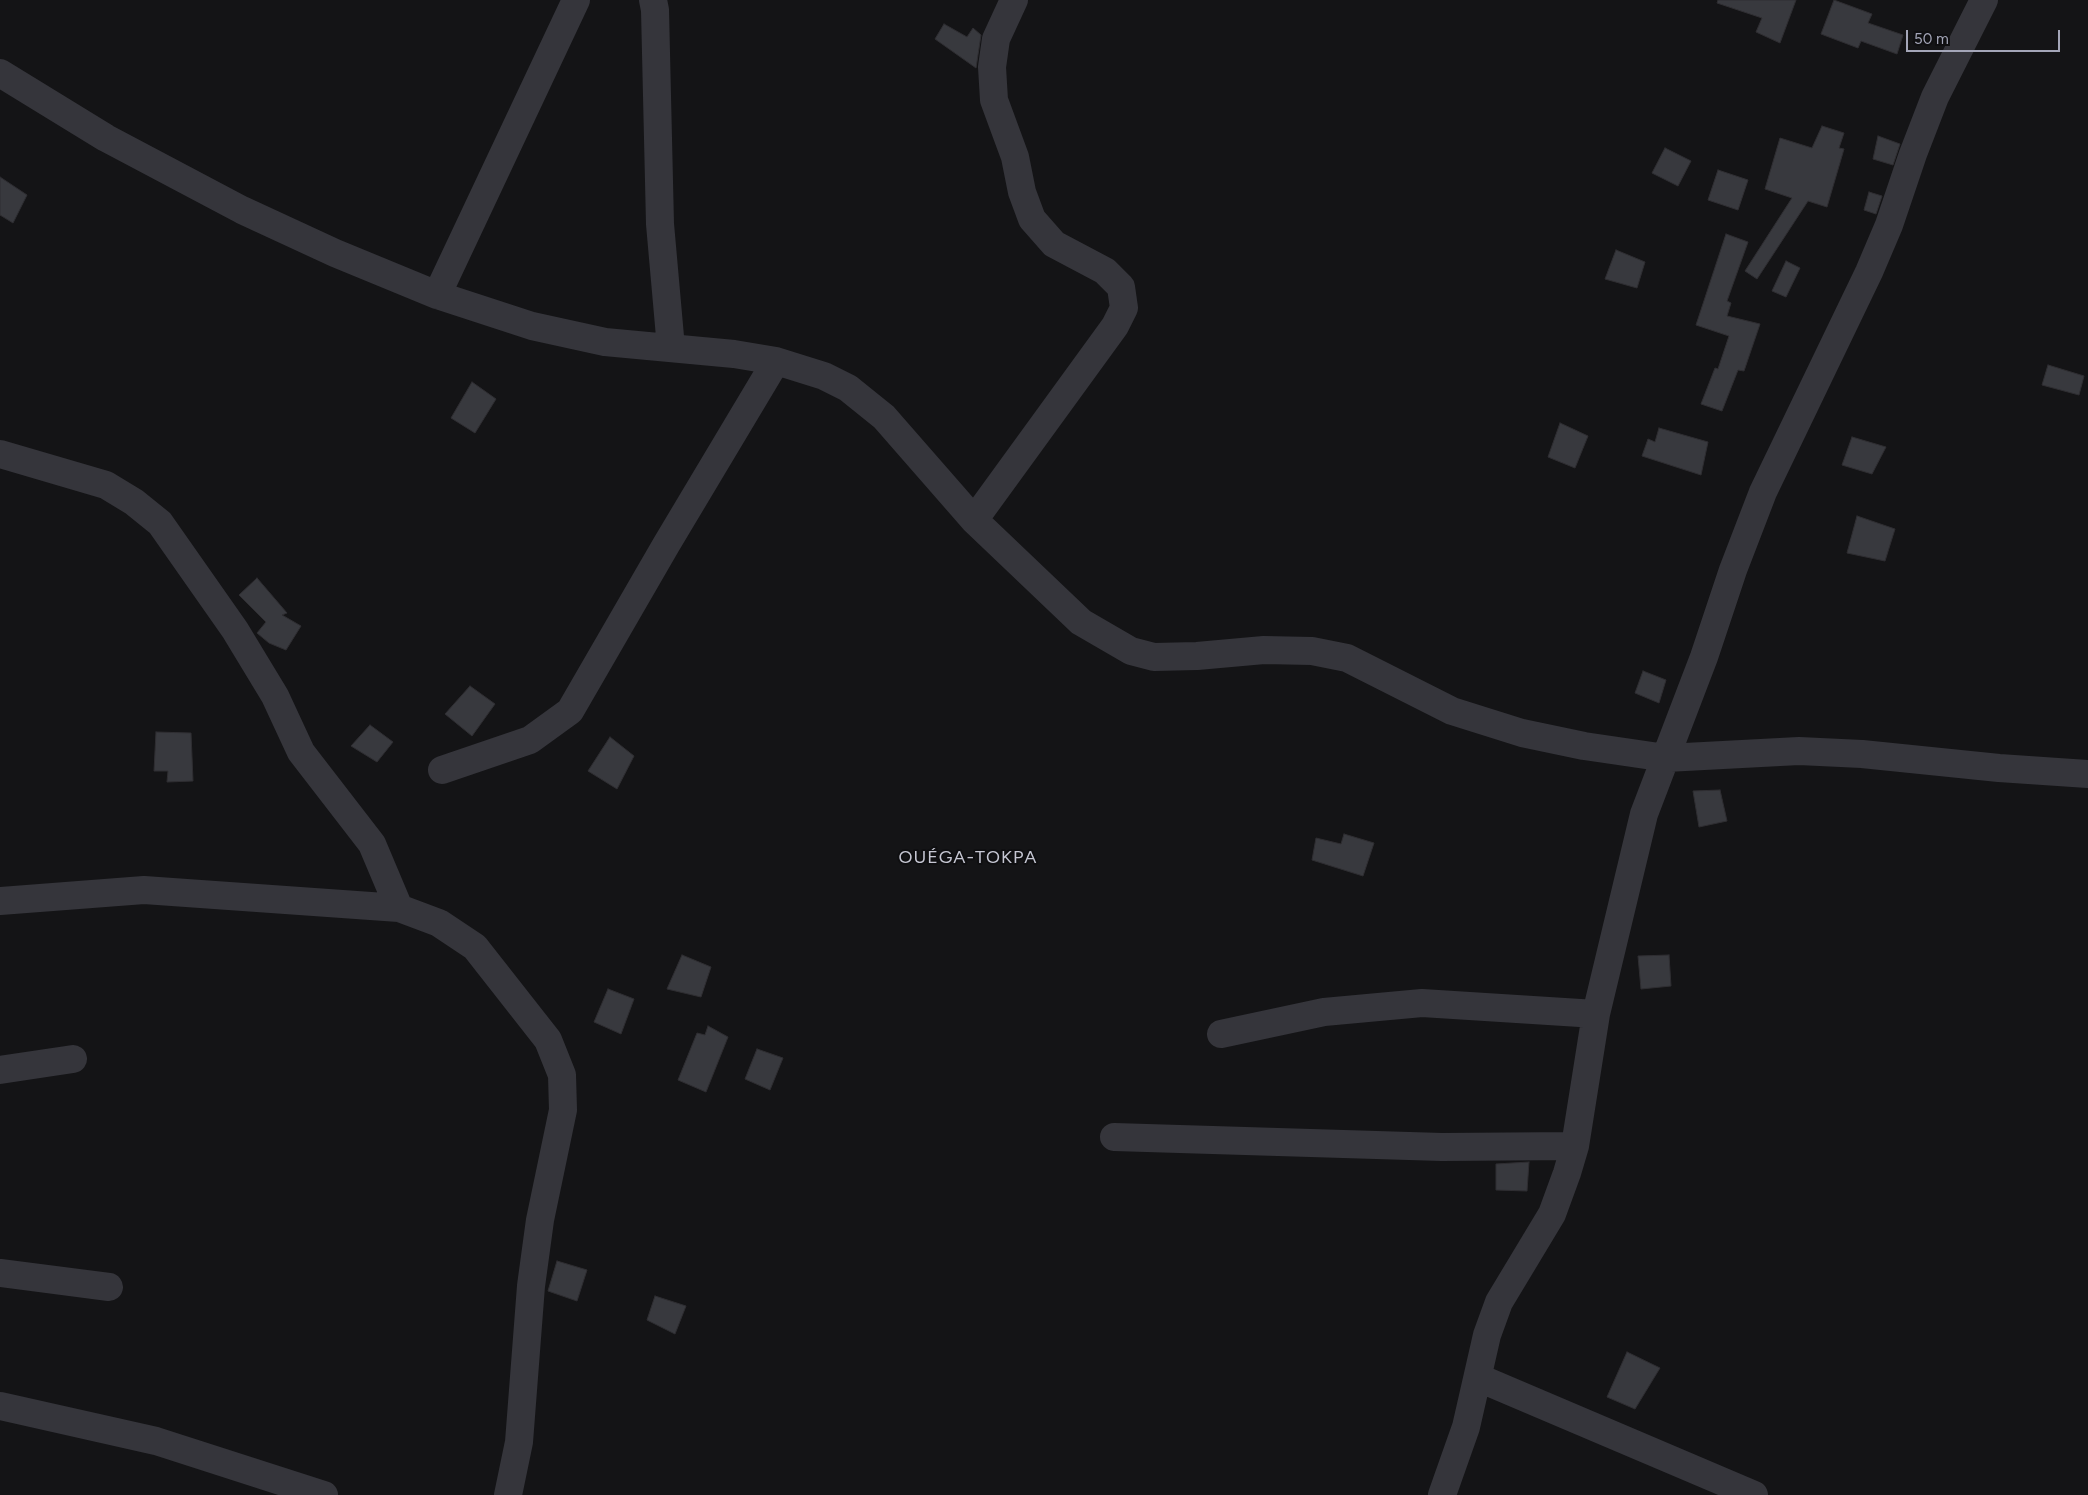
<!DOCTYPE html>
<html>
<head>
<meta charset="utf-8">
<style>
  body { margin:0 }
  #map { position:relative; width:2088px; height:1495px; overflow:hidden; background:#141416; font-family:Figtree,sans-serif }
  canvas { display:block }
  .scale { position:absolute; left:1906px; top:30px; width:154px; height:22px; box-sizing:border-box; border:2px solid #a4a6b8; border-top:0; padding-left:6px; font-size:15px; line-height:18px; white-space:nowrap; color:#a4a6b8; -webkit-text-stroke:4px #0f0f11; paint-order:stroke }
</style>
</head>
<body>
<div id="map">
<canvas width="2088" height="1495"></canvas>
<div class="scale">50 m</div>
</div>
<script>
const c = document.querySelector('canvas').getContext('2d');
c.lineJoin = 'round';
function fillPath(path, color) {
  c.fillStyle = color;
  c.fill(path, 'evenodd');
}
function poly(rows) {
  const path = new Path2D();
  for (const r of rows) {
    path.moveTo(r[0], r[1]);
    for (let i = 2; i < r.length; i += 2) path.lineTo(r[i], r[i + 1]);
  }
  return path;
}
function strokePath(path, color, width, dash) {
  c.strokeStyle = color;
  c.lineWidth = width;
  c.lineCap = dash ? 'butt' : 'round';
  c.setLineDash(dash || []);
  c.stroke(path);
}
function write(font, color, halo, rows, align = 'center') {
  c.font = font + ' Figtree,sans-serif';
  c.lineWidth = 4;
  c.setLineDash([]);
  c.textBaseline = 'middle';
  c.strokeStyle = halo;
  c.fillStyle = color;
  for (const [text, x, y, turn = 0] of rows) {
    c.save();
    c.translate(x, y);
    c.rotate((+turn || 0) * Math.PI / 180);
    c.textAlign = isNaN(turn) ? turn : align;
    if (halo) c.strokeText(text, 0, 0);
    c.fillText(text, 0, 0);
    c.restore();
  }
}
const building = poly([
  [1718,0,1796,0,1780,43,1756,32,1762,18,1717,3,1718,0],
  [1834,0,1872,14,1868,23,1903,35,1897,54,1861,41,1858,48,1821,34,1834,0],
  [944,24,967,37,973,28,981,35,976,68,935,39,944,24],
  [1822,126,1844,133,1839,148,1844,149,1827,207,1808,201,1757,279,1745,271,1792,198,1765,189,1780,138,1812,148,1822,126],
  [1878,136,1900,144,1893,165,1873,159,1878,136],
  [1665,148,1691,161,1678,186,1652,173,1665,148],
  [1718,170,1748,180,1738,210,1708,200,1718,170],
  [0,177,27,195,13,223,0,215,0,177],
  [1869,192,1882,196,1876,214,1864,210,1869,192],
  [1726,234,1748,242,1727,301,1731,303,1727,316,1760,324,1744,371,1738,370,1722,411,1701,404,1715,368,1718,369,1729,336,1696,325,1726,234],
  [1616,250,1645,262,1637,288,1605,279,1616,250],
  [1786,261,1800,268,1786,297,1772,291,1786,261],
  [2048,365,2084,376,2079,395,2042,385,2048,365],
  [472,382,496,399,475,433,451,418,472,382],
  [1560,423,1588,436,1575,468,1548,457,1560,423],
  [1659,428,1708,442,1701,475,1642,456,1648,439,1655,442,1659,428],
  [1852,437,1886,447,1872,474,1842,465,1852,437],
  [1857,516,1895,529,1885,561,1847,553,1857,516],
  [257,578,287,613,282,615,301,626,286,650,269,643,257,633,266,622,239,595,257,578],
  [1643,671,1666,680,1659,703,1635,693,1643,671],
  [470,686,495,704,472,736,445,714,470,686],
  [370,725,393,742,377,762,351,746,370,725],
  [156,732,191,733,193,781,167,782,168,771,154,771,156,732],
  [610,737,634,756,617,789,588,771,610,737],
  [1720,790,1727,821,1699,827,1693,791,1720,790],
  [1344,834,1374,843,1363,876,1312,860,1316,838,1341,844,1344,834],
  [682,955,711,967,701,997,667,989,682,955],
  [1669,955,1671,986,1641,989,1638,956,1669,955],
  [608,989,634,999,621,1034,594,1022,608,989],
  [708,1026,728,1037,706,1092,678,1080,697,1033,705,1035,708,1026],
  [757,1049,783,1058,770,1090,745,1079,757,1049],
  [1529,1162,1527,1191,1496,1190,1496,1164,1529,1162],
  [557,1261,587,1270,577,1301,548,1291,557,1261],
  [655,1296,686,1306,675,1334,647,1320,655,1296],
  [1627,1352,1660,1368,1635,1409,1607,1397,1627,1352]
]);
fillPath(building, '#38393e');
strokePath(building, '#2f2e32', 1);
strokePath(poly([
  [653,0,655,10,660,224,671,348],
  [0,73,106,138,242,210,335,253,437,295,532,326,605,342,734,354,776,361,824,376,848,388,884,417,974,520,1081,622,1131,651,1154,657,1197,656,1264,650,1312,651,1347,658,1452,711,1522,733,1584,746,1666,758,1799,751,1862,754,1999,768,2088,774],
  [437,295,576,0],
  [0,454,106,485,134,502,160,523,235,630,275,696,301,752,372,844,399,908],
  [974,520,1115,326,1124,308,1121,287,1105,271,1054,244,1032,219,1022,192,1015,157,994,100,992,67,996,39,1014,0],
  [442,770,530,740,570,711,666,545,776,361],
  [0,901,144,890,399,908,439,923,475,947,548,1040,562,1075,563,1110,540,1220,531,1286,519,1442,508,1495],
  [1221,1034,1324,1012,1422,1003,1596,1014],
  [0,1070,73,1059],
  [1114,1137,1442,1147,1575,1146],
  [0,1273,109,1287],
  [1479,1378,1754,1495],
  [0,1406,156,1441,324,1495],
  [1442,1495,1466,1427,1487,1335,1499,1302,1552,1214,1567,1173,1575,1146,1596,1014,1644,814,1704,657,1733,570,1763,492,1869,272,1889,225,1913,154,1935,97,1984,0]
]), '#35353b', 28);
c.letterSpacing = '1px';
write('18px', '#c6c7d3', '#0f0f11', [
  ["OUÉGA-TOKPA",968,858]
]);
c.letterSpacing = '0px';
</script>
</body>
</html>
